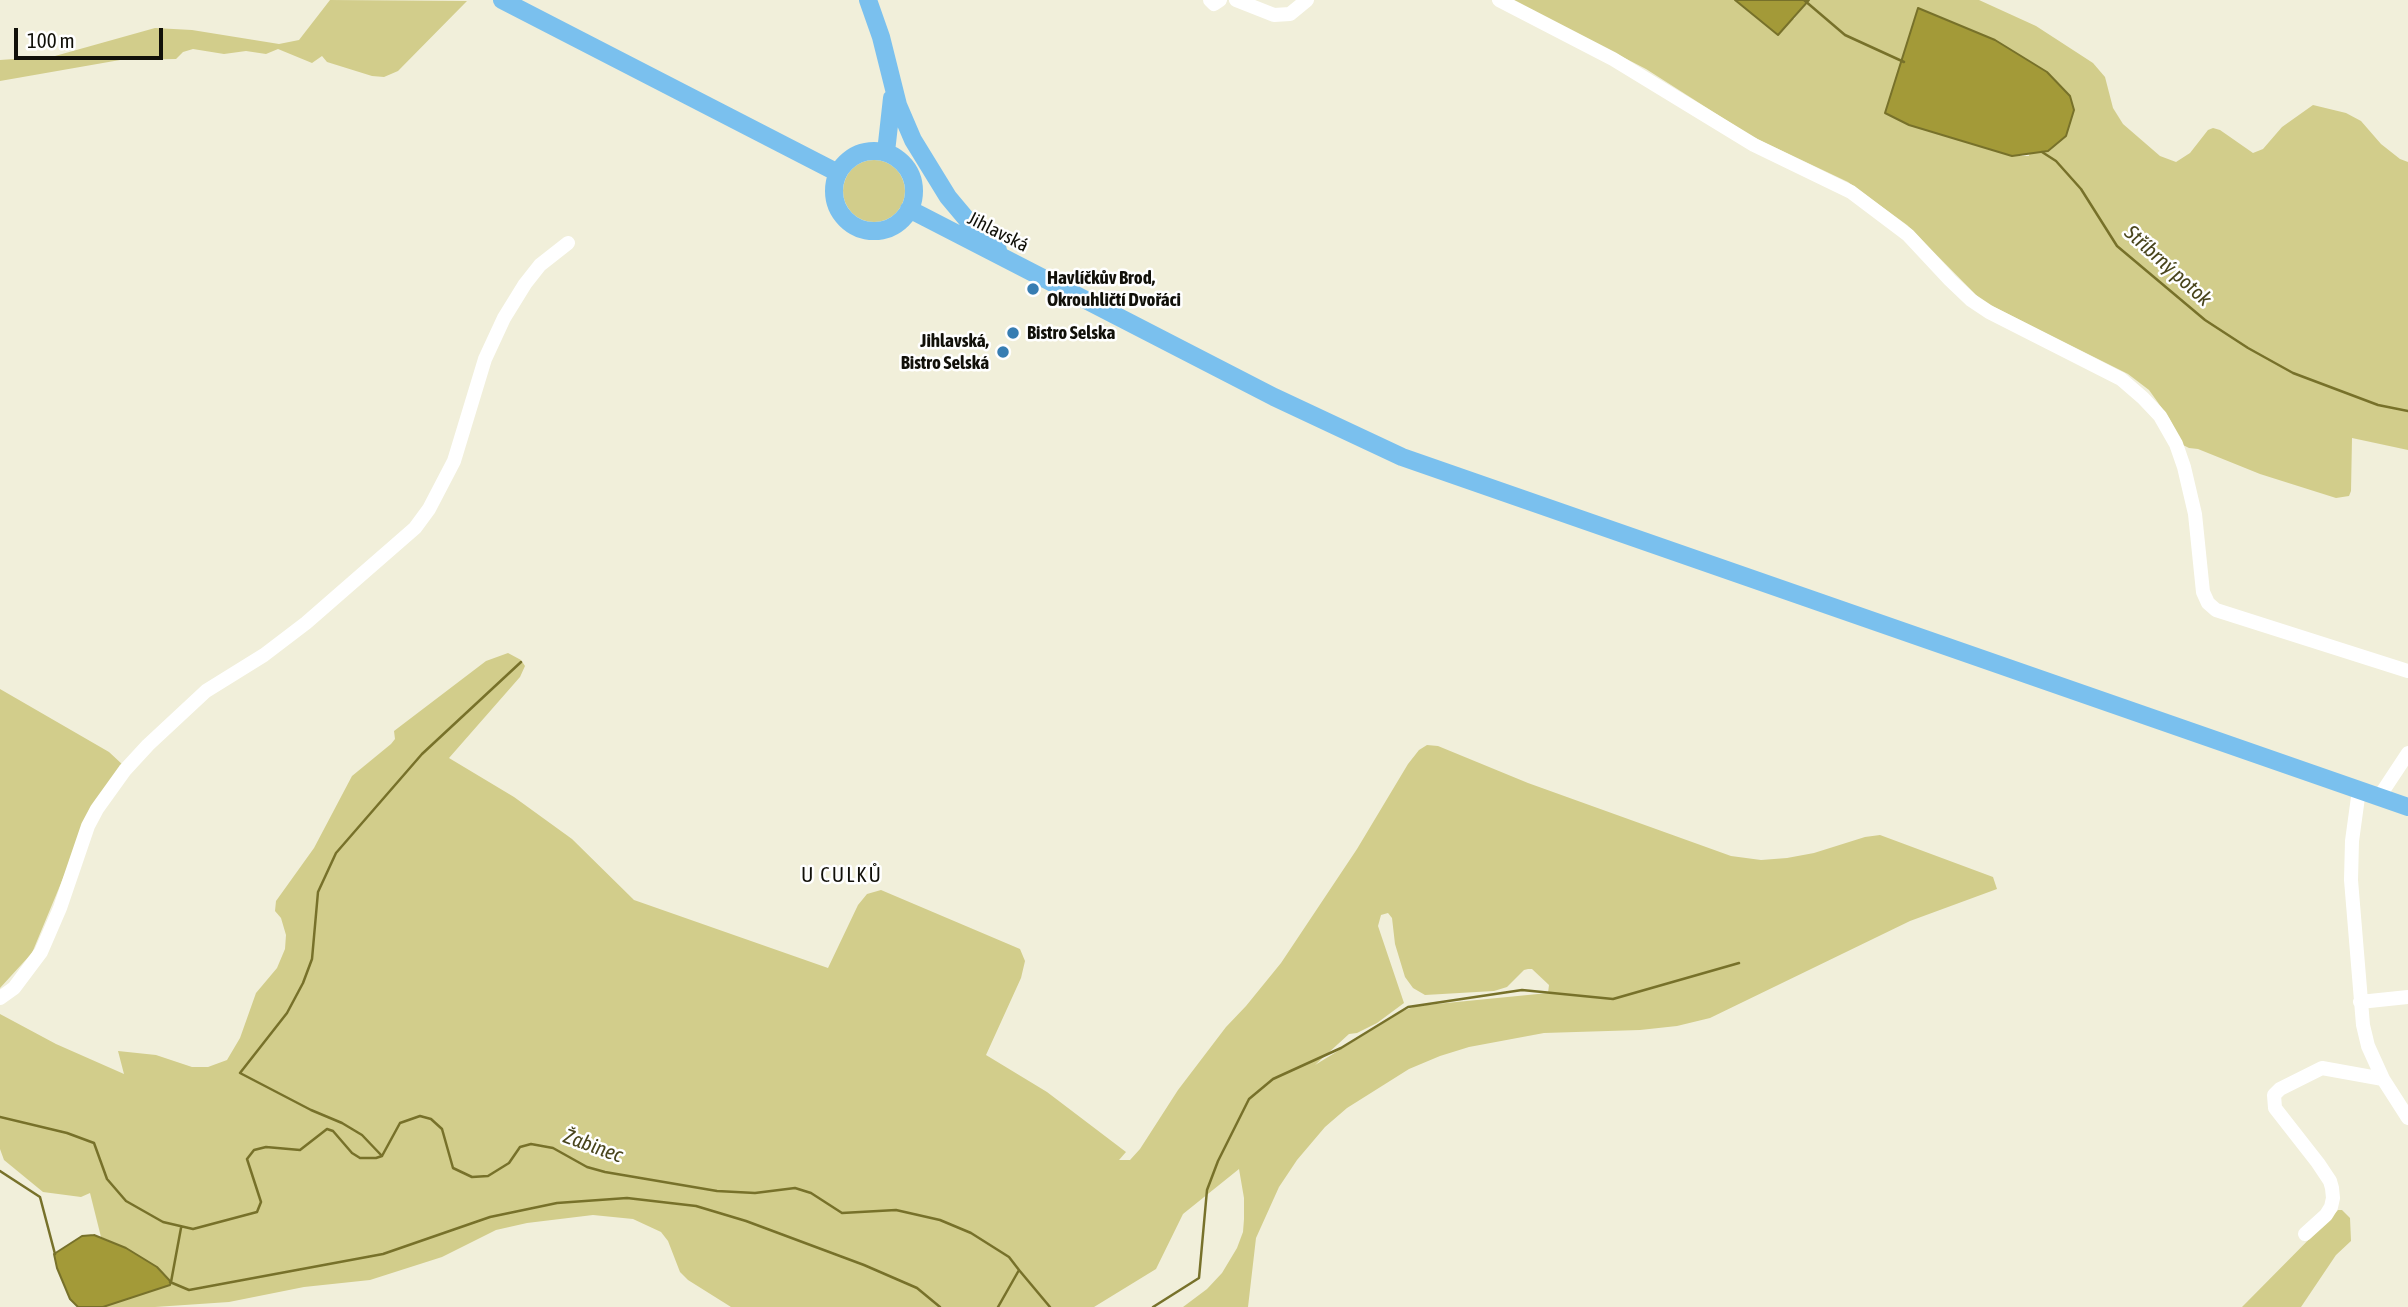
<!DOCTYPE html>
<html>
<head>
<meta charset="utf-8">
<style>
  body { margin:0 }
  #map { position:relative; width:2408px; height:1307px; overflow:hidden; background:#f1efda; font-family:"Asap Condensed",sans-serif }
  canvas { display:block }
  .scale { position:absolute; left:14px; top:28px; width:149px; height:32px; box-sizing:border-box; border:4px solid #111009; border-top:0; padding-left:9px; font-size:21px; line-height:24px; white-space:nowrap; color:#111009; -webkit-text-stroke:5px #fff; paint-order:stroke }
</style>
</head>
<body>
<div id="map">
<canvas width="2408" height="1307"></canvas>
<div class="scale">100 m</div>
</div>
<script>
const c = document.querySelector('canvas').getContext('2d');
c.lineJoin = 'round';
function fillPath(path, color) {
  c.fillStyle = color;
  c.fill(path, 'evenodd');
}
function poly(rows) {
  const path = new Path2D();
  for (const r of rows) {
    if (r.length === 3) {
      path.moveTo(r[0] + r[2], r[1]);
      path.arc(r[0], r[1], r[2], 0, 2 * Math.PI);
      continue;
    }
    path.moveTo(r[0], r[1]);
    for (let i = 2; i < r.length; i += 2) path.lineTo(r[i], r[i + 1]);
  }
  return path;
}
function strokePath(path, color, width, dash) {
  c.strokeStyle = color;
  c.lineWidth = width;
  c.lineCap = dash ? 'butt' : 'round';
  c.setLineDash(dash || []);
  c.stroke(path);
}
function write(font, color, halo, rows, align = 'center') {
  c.font = font + ' "Asap Condensed",sans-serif';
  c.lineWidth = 5;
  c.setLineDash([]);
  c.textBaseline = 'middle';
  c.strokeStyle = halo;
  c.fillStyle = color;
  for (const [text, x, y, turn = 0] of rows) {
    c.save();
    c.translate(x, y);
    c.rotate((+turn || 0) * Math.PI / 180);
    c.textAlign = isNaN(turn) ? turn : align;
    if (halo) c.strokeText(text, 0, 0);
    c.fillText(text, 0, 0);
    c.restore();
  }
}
fillPath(poly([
  [330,0,467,1,398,71,384,77,372,76,327,62,322,56,312,63,278,49,266,54,246,51,224,54,193,49,183,52,176,59,120,60,0,81,0,60,55,56,155,28,192,30,279,44,299,40],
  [1512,0,1735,0,1748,11,1794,19,1809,0,1979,0,2036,26,2093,63,2105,77,2113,108,2123,124,2160,156,2176,162,2190,153,2208,130,2213,128,2220,130,2253,153,2263,149,2282,127,2313,105,2346,113,2361,121,2381,144,2400,159,2408,162,2408,450,2352,438,2351,491,2349,496,2336,498,2260,474,2198,449,2189,448,2183,445,2169,418,2149,390,2128,374,1982,301,1907,225,1848,182,1751,136,1646,69],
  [1918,8,1995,40,2047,72,2029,156,2012,156,1909,125,1885,113],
  [874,191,31],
  [508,653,521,660,525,666,520,677,449,758,514,797,572,839,634,900,828,968,858,905,867,894,881,890,1020,949,1025,961,1021,978,986,1055,1047,1092,1126,1152,1119,1160,1130,1160,1140,1149,1178,1090,1226,1027,1246,1006,1281,963,1357,849,1408,764,1419,750,1427,745,1438,746,1528,783,1731,856,1761,860,1787,858,1814,853,1865,837,1880,835,1993,877,1997,889,1910,921,1710,1018,1677,1026,1640,1030,1544,1033,1469,1047,1440,1056,1409,1069,1347,1108,1325,1127,1297,1160,1279,1187,1256,1238,1248,1307,1183,1307,1207,1289,1222,1273,1237,1248,1243,1232,1244,1219,1244,1198,1239,1169,1183,1214,1156,1269,1094,1307,731,1307,688,1280,680,1272,668,1241,661,1232,633,1219,593,1215,527,1223,496,1230,442,1257,370,1280,304,1287,229,1302,155,1307,103,1307,170,1285,165,1275,157,1267,126,1248,101,1237,90,1193,81,1197,43,1192,4,1160,0,1149,0,1014,56,1044,124,1074,118,1051,156,1055,192,1067,208,1067,227,1060,240,1038,256,993,277,968,285,949,286,935,281,918,275,911,276,901,314,848,352,776,391,744,395,739,394,731,486,661],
  [1388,913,1392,918,1395,944,1405,977,1413,988,1425,995,1494,991,1507,987,1524,970,1528,969,1532,969,1549,985,1548,993,1416,1006,1403,1011,1315,1065,1349,1034,1357,1033,1377,1023,1404,1003,1378,926,1381,915],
  [0,689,109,752,123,765,81,835,32,953,0,988],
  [2338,1210,2342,1210,2350,1218,2351,1241,2336,1255,2301,1307,2242,1307]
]), '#d2cd8b');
const water = poly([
  [1735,0,1809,0,1778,35,1735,0],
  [1918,8,1995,40,2047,72,2070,96,2074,110,2066,136,2048,151,2012,156,1909,125,1885,113,1918,8],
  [94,1235,126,1248,157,1267,171,1282,170,1285,103,1307,78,1307,70,1299,57,1268,54,1254,82,1236,94,1235]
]);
fillPath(water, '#a39a38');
strokePath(water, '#77712a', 2);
strokePath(poly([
  [1804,0,1845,35,1904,62],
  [2042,152,2056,161,2081,189,2117,246,2205,320,2248,348,2293,373,2378,405,2408,411],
  [0,1117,67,1133,94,1143,107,1179,126,1201,163,1222,193,1229,257,1212,261,1202,247,1159,254,1150,266,1147,300,1150,327,1129,333,1131,352,1153,360,1158,376,1158,382,1156,400,1123,420,1116,431,1119,442,1129,453,1168,472,1177,488,1176,509,1163,520,1147,531,1144,553,1148,587,1167,605,1172,717,1191,755,1193,795,1188,811,1193,842,1213,896,1210,940,1220,971,1233,1009,1257,1019,1270,998,1307],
  [382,1156,362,1135,342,1123,311,1110,240,1073,287,1013,303,983,312,959,318,892,336,853,422,754,521,662],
  [0,1171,40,1197,55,1254],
  [1019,1270,1050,1307],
  [170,1282,189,1290,383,1254,490,1217,557,1203,627,1198,696,1206,746,1221,864,1265,917,1288,940,1307],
  [171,1282,181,1228],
  [1153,1307,1199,1278,1207,1190,1218,1161,1249,1099,1273,1079,1341,1048,1408,1007,1522,990,1613,999,1739,963]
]), '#77712a', 2.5);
strokePath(poly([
  [1210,0,1214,4,1220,0],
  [1236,0,1274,15,1290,14,1307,0],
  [1499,0,1613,59,1754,145,1851,192,1908,235,1950,280,1971,300,1989,312,2121,379,2143,398,2160,416,2176,444,2184,467,2195,514,2203,592,2208,603,2216,610,2408,671],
  [2359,790,2352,841,2351,880,2363,1025,2368,1046,2383,1079,2408,1118],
  [2379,797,2408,753],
  [0,998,14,988,41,952,60,908,88,826,97,809,125,770,148,745,206,691,264,655,306,623,415,528,429,509,454,461,485,359,504,318,525,284,540,265,568,243],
  [2360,1002,2408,997],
  [2305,1234,2326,1215,2331,1207,2333,1198,2332,1188,2330,1181,2318,1163,2275,1108,2274,1095,2280,1089,2322,1068,2383,1079]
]), '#fff', 14);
strokePath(poly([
  [502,0,838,173],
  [868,0,881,37,898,105,913,140,948,197,974,228,998,250],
  [874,191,40],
  [886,152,892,98],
  [909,209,1274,397,1402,457,2408,807]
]), '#7ac0ee', 18);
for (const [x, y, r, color] of [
  [1033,289,7,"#377db2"],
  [1013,333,7,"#377db2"],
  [1003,352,7,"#377db2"]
]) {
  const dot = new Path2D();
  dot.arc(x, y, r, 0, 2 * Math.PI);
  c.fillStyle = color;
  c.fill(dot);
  strokePath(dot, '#fff', 2.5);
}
write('19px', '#111009', '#fff', [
  ["Jihlavská",998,232,27]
]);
write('bold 19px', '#111009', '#fff', [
  ["Havlíčkův Brod,",1047,278],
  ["Okrouhličtí Dvořáci",1047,300],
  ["Bistro Selska",1027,333],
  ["Jihlavská,",989,341,"right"],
  ["Bistro Selská",989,363,"right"]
], 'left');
write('italic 21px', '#49451c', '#fff', [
  ["Stříbrný potok",2168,266,42],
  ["Žabinec",593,1146,20]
]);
c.letterSpacing = '2px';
write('21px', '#111009', '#fff', [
  ["U CULKŮ",842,875]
]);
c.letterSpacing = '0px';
</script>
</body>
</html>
